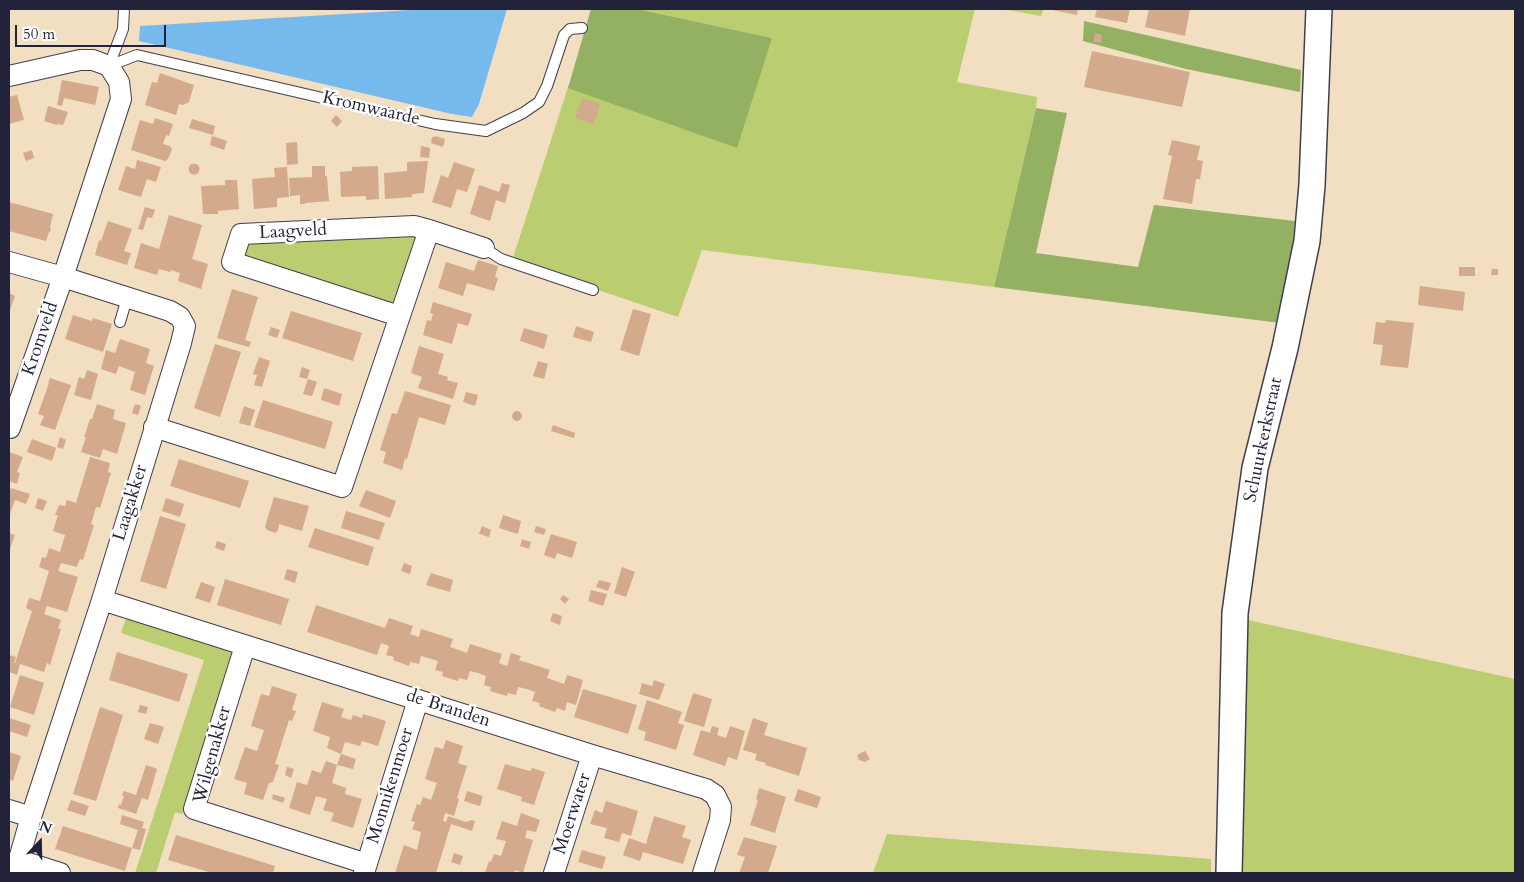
<!DOCTYPE html>
<html>
<head>
<meta charset="utf-8">
<style>
  body { margin:0 }
  #map { position:relative; width:1524px; height:882px; overflow:hidden; background:#f2dec1; font-family:Cardo,serif }
  canvas { display:block }
  .frame { position:absolute; inset:0; border:10px solid #22223b; pointer-events:none }
  .north { position:absolute; left:15px; top:817px; width:50px; height:50px; -webkit-text-stroke:4px #fff; paint-order:stroke; rotate:21deg; font-size:14px; font-weight:700; line-height:20px; text-align:center; color:#22223b }
  .north::after { content:''; display:block; margin:auto; width:18px; height:22px; background:#22223b; clip-path:polygon(50% 0,100% 100%,50% 72%,0 100%) }
  .scale { position:absolute; left:15px; top:25px; width:151px; height:22px; box-sizing:border-box; border:2px solid #22223b; border-top:0; padding-left:6px; font-size:15px; line-height:18px; white-space:nowrap; color:#22223b; -webkit-text-stroke:4px #fff; paint-order:stroke }
</style>
</head>
<body>
<div id="map">
<canvas width="1524" height="882"></canvas>
<div class="frame"></div>
<div class="north">N</div>
<div class="scale">50 m</div>
</div>
<script>
const c = document.querySelector('canvas').getContext('2d');
c.lineJoin = 'round';
function fillPath(path, color) {
  c.fillStyle = color;
  c.fill(path, 'evenodd');
}
function poly(rows) {
  const path = new Path2D();
  for (const r of rows) {
    if (r.length === 3) {
      path.moveTo(r[0] + r[2], r[1]);
      path.arc(r[0], r[1], r[2], 0, 2 * Math.PI);
      continue;
    }
    path.moveTo(r[0], r[1]);
    for (let i = 2; i < r.length; i += 2) path.lineTo(r[i], r[i + 1]);
  }
  return path;
}
function strokePath(path, color, width, dash) {
  c.strokeStyle = color;
  c.lineWidth = width;
  c.lineCap = dash ? 'butt' : 'round';
  c.setLineDash(dash || []);
  c.stroke(path);
}
function write(font, color, halo, rows, align = 'center') {
  c.font = font + ' Cardo,serif';
  c.lineWidth = 5;
  c.setLineDash([]);
  c.textBaseline = 'middle';
  c.strokeStyle = halo;
  c.fillStyle = color;
  for (const [text, x, y, turn = 0] of rows) {
    c.save();
    c.translate(x, y);
    c.rotate((+turn || 0) * Math.PI / 180);
    c.textAlign = isNaN(turn) ? turn : align;
    if (halo) c.strokeText(text, 0, 0);
    c.fillText(text, 0, 0);
    c.restore();
  }
}
fillPath(poly([
  [637,9,975,9,957,82,1037,97,1036,108,994,287,702,250,678,317,512,261,569,84,772,38],
  [1002,9,1044,9,1041,16],
  [413,235,418,237,394,306,246,260,246,253,249,244,257,241],
  [127,616,235,651,182,814,175,812,156,873,135,873,204,660,121,633],
  [1248,620,1515,679,1515,873,1241,873,1246,659],
  [887,834,1211,859,1211,873,873,873]
]), '#bbcd71');
fillPath(poly([
  [591,9,637,9,772,38,737,148,568,88],
  [1084,21,1301,70,1300,92,1186,69,1083,41],
  [1036,108,1067,113,1036,253,1138,267,1154,205,1295,221,1292,253,1280,323,994,287]
]), '#94b063');
fillPath(poly([
  [429,9,507,9,479,104,472,117,452,114,139,41,140,26]
]), '#76b9ec');
fillPath(poly([
  [1048,9,1078,9,1077,15],
  [1097,9,1130,9,1127,23,1095,17],
  [1149,9,1190,9,1185,36,1145,27],
  [1095,33,1102,35,1101,43,1093,42],
  [1092,51,1190,72,1182,107,1084,87],
  [160,73,194,85,189,102,183,105,179,104,176,115,145,105,152,82,157,83],
  [62,80,99,87,95,105,64,98,62,106,57,105],
  [17,95,24,120,9,124,9,97],
  [582,98,600,104,594,124,575,118],
  [48,106,68,112,63,125,58,124,57,125,44,121],
  [336,115,342,121,337,127,331,121],
  [155,118,173,124,169,136,166,135,163,144,170,146,172,149,168,159,165,161,131,150,140,120,153,124],
  [192,119,215,126,213,135,189,128],
  [212,136,227,141,224,150,210,145],
  [435,136,445,139,443,147,431,143,432,137,435,137],
  [1172,140,1200,146,1197,160,1203,161,1200,179,1196,179,1192,204,1163,199,1172,156,1168,155],
  [297,142,298,164,287,165,286,143],
  [421,146,430,148,429,158,420,157],
  [32,150,34,158,26,161,23,153],
  [137,160,161,167,156,182,147,179,141,197,118,190,126,166,135,169],
  [428,161,424,193,412,194,412,197,385,199,384,173,407,171,407,162],
  [454,162,475,169,467,192,457,189,451,208,432,202,441,175,448,178],
  [194,169,5.5],
  [312,166,325,166,325,176,327,176,329,201,305,203,305,204,300,204,300,195,290,196,289,178,312,177],
  [378,166,379,199,366,200,366,196,341,197,340,172,352,171,352,167],
  [287,167,289,197,277,198,277,207,254,209,252,179,275,177,274,168],
  [225,180,237,180,239,209,218,211,218,214,203,214,201,186,225,185],
  [502,183,510,185,505,203,496,200,490,221,470,214,479,185,499,192],
  [9,202,53,214,50,228,51,229,50,232,49,232,46,241,9,231],
  [145,207,155,210,152,218,147,217,143,230,138,229],
  [169,215,202,225,192,259,208,264,201,289,178,281,180,273,171,270,170,272,159,269,157,275,134,268,141,243,159,249],
  [108,221,132,229,124,251,131,253,127,265,95,255,99,240,101,241],
  [478,260,498,266,495,277,498,278,494,291,467,283,463,296,438,288,446,262,474,271],
  [1459,267,1475,267,1475,276,1459,276],
  [1492,269,1498,269,1498,275,1491,275],
  [1420,286,1465,292,1463,311,1418,305],
  [232,289,258,297,245,340,251,342,249,347,217,338],
  [9,293,15,296,9,313],
  [433,302,472,314,468,326,458,323,452,344,423,335,427,320,431,321,433,314,430,313],
  [633,309,651,314,639,356,620,350],
  [291,311,362,333,353,361,282,338],
  [73,315,92,321,93,318,112,324,103,352,65,339],
  [1386,320,1414,323,1408,368,1380,365,1383,345,1373,344,1376,322,1385,323],
  [576,326,594,332,591,342,573,337],
  [271,327,280,330,277,338,268,335],
  [524,328,548,335,544,349,520,341],
  [120,339,150,349,146,363,154,366,145,395,130,390,135,372,119,366,116,374,101,369,106,350,115,353],
  [215,344,241,352,220,417,194,408],
  [419,346,444,354,438,374,448,377,447,380,458,383,453,399,418,388,422,377,411,373],
  [259,357,270,361,262,387,254,385,257,375,253,374],
  [538,361,548,364,544,379,533,376],
  [302,367,310,370,307,379,299,377],
  [87,370,98,374,91,400,74,395,79,377,84,379],
  [50,378,71,385,55,430,40,425,44,416,38,414,49,383,48,383],
  [308,379,317,382,312,396,303,394],
  [324,388,342,394,339,406,321,400],
  [405,391,451,405,445,425,419,417,407,459,405,458,402,470,383,463,386,452,380,450,392,413,397,414],
  [466,392,478,395,475,406,463,402],
  [263,400,333,422,325,449,254,427],
  [97,404,115,410,113,419,126,423,117,454,103,449,100,458,81,452,86,437,84,437,90,419,92,419],
  [135,404,141,406,138,415,132,413],
  [244,406,255,410,250,426,239,423],
  [517,416,5],
  [553,425,575,433,574,438,551,431],
  [60,437,66,440,63,449,57,447],
  [32,439,56,448,52,461,27,452],
  [9,452,23,457,17,472,20,473,17,484,9,481],
  [90,457,110,463,108,472,111,473,100,508,96,507,91,524,94,525,83,560,80,559,77,567,61,563,58,571,78,577,67,612,47,606,44,614,61,620,58,628,61,629,50,665,47,663,44,672,20,664,17,675,9,672,9,655,16,657,14,663,15,663,32,611,26,608,29,598,40,601,49,571,39,567,42,557,46,558,49,548,60,552,65,535,53,531,58,515,55,515,59,505,65,506,67,500,76,503],
  [179,459,249,481,240,508,170,486],
  [11,488,30,494,26,504,15,500,9,517,9,494],
  [366,490,396,501,390,518,359,506],
  [274,497,309,506,302,531,279,524,278,530,275,533,267,530,265,527,267,520],
  [38,498,47,501,43,511,35,508],
  [166,498,184,504,180,517,162,511],
  [346,511,385,523,379,540,341,528],
  [503,515,521,521,518,534,499,528],
  [160,516,186,524,166,589,140,581],
  [482,526,491,530,489,537,479,534],
  [536,526,546,529,544,535,534,532],
  [315,528,374,547,368,566,308,547],
  [9,533,15,535,9,552],
  [551,534,577,542,572,558,557,553,555,559,544,555],
  [522,539,531,542,529,549,520,546],
  [217,541,226,544,224,551,215,548],
  [404,563,412,566,410,574,401,571],
  [622,567,635,572,626,597,614,593],
  [287,569,298,572,295,583,284,579],
  [431,573,453,580,450,592,426,585],
  [225,579,289,599,281,625,217,605],
  [599,580,611,583,608,591,596,587],
  [201,582,215,587,210,603,195,598],
  [591,590,607,594,603,606,588,601],
  [563,595,569,599,565,604,560,599],
  [316,605,385,628,389,618,413,626,410,634,419,637,421,629,453,639,450,647,459,650,467,653,470,644,502,654,499,663,507,666,511,653,521,656,519,660,550,670,547,678,564,684,567,675,583,680,576,705,567,702,565,711,557,708,555,712,539,706,540,703,532,701,535,692,527,689,518,687,516,695,508,693,507,696,490,691,491,687,484,685,486,676,478,673,470,671,467,680,459,678,458,681,442,676,443,672,435,670,438,661,421,656,419,664,410,662,409,666,393,660,394,657,386,655,389,646,381,643,377,655,307,632],
  [553,613,562,616,560,625,550,621],
  [117,652,188,674,179,702,109,680],
  [20,675,44,683,34,715,10,707],
  [654,680,665,684,659,700,639,694,642,683,652,686],
  [272,686,297,694,292,710,296,711,292,721,289,720,275,764,279,765,273,782,269,783,263,800,244,794,247,783,234,779,245,747,257,751,264,730,251,726,261,694,269,696],
  [583,689,637,705,628,734,574,717],
  [693,693,712,699,704,727,684,721],
  [647,700,682,712,678,723,684,725,676,750,644,740,646,732,638,729],
  [322,702,344,709,341,717,351,720,353,715,362,718,363,714,386,721,378,746,362,741,360,746,345,742,341,754,356,759,353,769,337,765,341,754,327,748,330,737,313,731],
  [140,705,148,707,146,714,138,712],
  [100,707,123,715,96,801,73,794],
  [9,718,31,725,27,737,9,731],
  [753,718,768,723,764,735,807,748,799,776,765,765,766,763,755,760,757,754,743,750],
  [150,723,164,727,158,744,144,739],
  [712,726,719,728,717,735,726,738,730,726,745,731,737,760,728,757,725,766,693,755,701,730,710,733],
  [446,740,463,746,458,763,467,766,457,798,459,799,454,816,445,813,443,821,446,822,448,816,466,822,472,820,475,821,472,831,451,824,436,873,395,873,404,845,417,850,421,832,412,829,415,822,411,821,417,804,420,805,423,797,431,800,437,783,425,779,435,747,443,749],
  [865,751,870,759,865,762,859,760,857,755],
  [9,752,21,756,13,781,9,779],
  [326,761,337,765,332,783,346,788,345,794,362,799,353,828,331,821,334,813,323,810,327,799,316,796,310,815,289,808,297,782,307,785,312,770,321,773],
  [505,764,530,771,532,768,545,772,534,805,521,801,522,797,497,789],
  [146,765,157,769,148,800,142,798,136,814,118,808,119,804,121,805,124,796,122,795,124,791,136,795],
  [287,767,294,769,291,778,285,775],
  [759,788,786,797,775,833,750,825,758,800,756,799],
  [798,789,821,797,817,808,794,801],
  [467,791,483,796,480,806,464,801],
  [273,794,285,798,283,803,272,799],
  [71,800,89,806,85,816,67,810],
  [606,801,638,811,631,836,622,833,619,842,604,838,607,828,590,824,595,810,602,813],
  [521,813,540,820,536,832,527,830,525,838,533,840,523,873,515,870,514,873,485,873,489,861,491,862,494,854,501,856,506,841,496,839,502,821,517,826],
  [122,815,144,822,142,828,146,829,140,850,132,848,125,871,55,849,63,826,132,848,138,830,120,824],
  [654,816,686,826,682,837,691,840,683,864,643,852,640,861,623,855,629,838,646,844],
  [176,835,275,866,273,873,212,873,168,860],
  [744,837,777,846,768,873,739,873,745,857,737,855],
  [582,850,606,857,602,869,578,862],
  [454,853,463,856,460,865,451,862]
]), '#d3aa8b');
const service = poly([
  [109,66,137,55,435,124,486,131,523,113,539,102,547,86,564,35,570,29,582,28],
  [109,66,123,29,124,9],
  [484,248,501,259,593,290],
  [120,322,127,298]
]);
const minor = poly([
  [9,76,80,60,93,60,109,66,119,82,121,99,63,277,10,428,9,428],
  [429,230,484,248],
  [9,262,63,277,170,311,180,317,185,326,181,343,102,600,31,817,15,873],
  [154,427,342,487,429,230,414,226,241,234,232,262,399,316],
  [102,600,592,755,706,789,715,795,721,807,720,820,703,873],
  [245,646,194,809,367,864],
  [9,810,31,817],
  [19,860,60,873],
  [364,873,418,700],
  [554,873,592,755]
]);
const tertiary = poly([
  [1229,873,1235,613,1255,468,1285,348,1307,241,1312,185,1319,9]
]);
strokePath(service, '#413e4f', 12);
strokePath(minor, '#413e4f', 22);
strokePath(tertiary, '#413e4f', 28);
strokePath(service, '#fff', 10);
strokePath(minor, '#fff', 20);
strokePath(tertiary, '#fff', 25);
write('18px', '#22223b', '#fff', [
  ["Kromwaarde",371,109,13],
  ["Laagveld",293,232,-3],
  ["Kromveld",41,339,-71],
  ["Schuurkerkstraat",1264,440,-78],
  ["Laagakker",131,503,-73],
  ["de Branden",448,709,18],
  ["Wilgenakker",213,755,-75],
  ["Monnikenmoer",391,786,-73],
  ["Moerwater",573,814,-72]
]);
</script>
</body>
</html>
